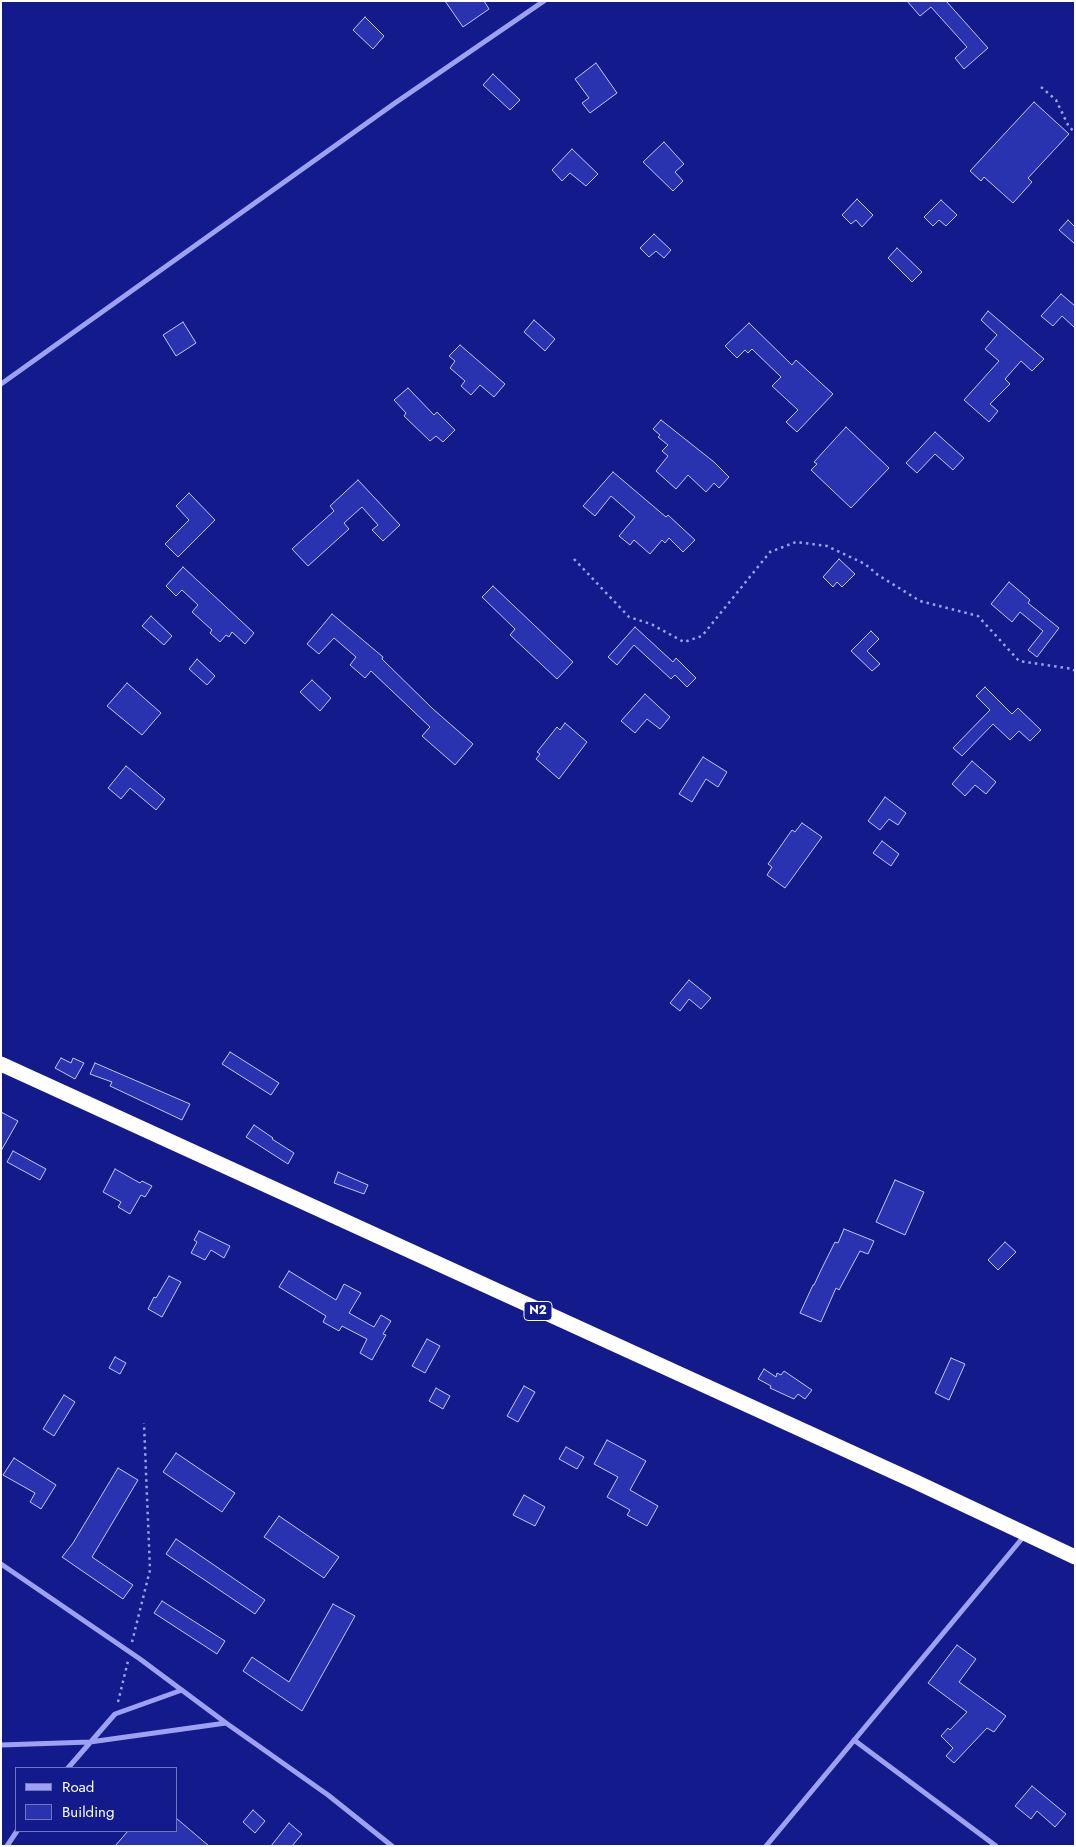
<!DOCTYPE html>
<html>
<head>
<meta charset="utf-8">
<style>
  body { margin:0 }
  #map { position:relative; width:1076px; height:1847px; overflow:hidden; background:#131a8c; font-family:Jost,sans-serif }
  canvas { display:block }
  .frame { position:absolute; inset:0; border:2px solid #fff; pointer-events:none }
  .legend { position:absolute; left:15px; top:1767px; width:162px; height:65px; box-sizing:border-box; background:#131a8c; border:1px solid #7176ba; margin:0; padding:6px 9px; list-style:none; font-size:15px; color:#fff }
  .legend li { display:flex; align-items:center; gap:10px; height:25px }
  .legend b { width:25px; border:1px solid #7176ba }
</style>
</head>
<body>
<div id="map">
<canvas width="1076" height="1847"></canvas>
<div class="frame"></div>
<ul class="legend">
<li><b style="height:6px;background:#9ca2f1"></b>Road</li>
<li><b style="height:14px;background:#2a33af"></b>Building</li>
</ul>
</div>
<script>
const c = document.querySelector('canvas').getContext('2d');
c.lineJoin = 'round';
function fillPath(path, color) {
  c.fillStyle = color;
  c.fill(path, 'evenodd');
}
function poly(rows) {
  const path = new Path2D();
  for (const r of rows) {
    path.moveTo(r[0], r[1]);
    for (let i = 2; i < r.length; i += 2) path.lineTo(r[i], r[i + 1]);
  }
  return path;
}
function strokePath(path, color, width, dash) {
  c.strokeStyle = color;
  c.lineWidth = width;
  c.lineCap = dash ? 'butt' : 'round';
  c.setLineDash(dash || []);
  c.stroke(path);
}
function write(font, color, halo, rows, align = 'center') {
  c.font = font + ' Jost,sans-serif';
  c.lineWidth = 4;
  c.setLineDash([]);
  c.textBaseline = 'middle';
  c.strokeStyle = halo;
  c.fillStyle = color;
  for (const [text, x, y, turn = 0] of rows) {
    c.save();
    c.translate(x, y);
    c.rotate((+turn || 0) * Math.PI / 180);
    c.textAlign = isNaN(turn) ? turn : align;
    if (halo) c.strokeText(text, 0, 0);
    c.fillText(text, 0, 0);
    c.restore();
  }
}
const building = poly([
  [445,1,484,1,489,9,463,27,445,1],
  [907,1,946,1,988,48,964,69,955,58,967,47,931,7,920,16,907,1],
  [365,17,384,36,373,49,353,30,365,17],
  [596,63,617,93,590,113,582,103,589,98,575,79,596,63],
  [493,74,520,100,510,110,483,85,493,74],
  [1034,102,1069,134,1028,178,1032,182,1013,203,984,177,981,181,970,171,1034,102],
  [664,142,684,164,675,172,683,181,673,191,643,162,664,142],
  [572,149,598,174,586,186,570,173,562,181,552,170,572,149],
  [857,199,873,215,862,227,856,220,851,224,842,215,857,199],
  [941,200,957,215,946,226,939,220,933,226,924,217,941,200],
  [1068,220,1075,227,1075,244,1059,230,1068,220],
  [654,234,671,250,664,258,656,251,649,257,640,248,654,234],
  [897,248,922,272,912,282,888,258,897,248],
  [1061,294,1075,306,1075,328,1062,316,1053,326,1041,316,1061,294],
  [988,311,1044,359,1032,371,1021,361,1005,379,1010,384,990,404,998,411,989,422,964,400,999,361,985,349,997,335,981,320,988,311],
  [534,320,555,339,545,351,524,332,534,320],
  [183,322,196,343,176,356,163,335,183,322],
  [749,323,792,365,796,360,833,394,797,432,786,422,798,410,772,386,781,377,752,349,748,353,745,350,737,358,725,346,749,323],
  [460,345,505,384,494,397,480,385,471,395,461,386,465,381,450,368,455,361,449,356,460,345],
  [408,388,434,415,437,412,455,430,443,442,436,436,430,441,404,416,406,413,394,400,408,388],
  [661,420,714,462,729,477,719,488,714,483,706,492,688,475,676,489,656,471,668,456,662,451,668,445,658,437,660,435,653,429,661,420],
  [846,427,889,468,851,508,811,470,817,464,814,462,846,427],
  [935,432,964,458,953,470,935,454,917,473,906,463,935,432],
  [613,472,666,517,668,515,695,540,683,552,669,538,665,543,662,540,650,554,634,540,630,545,619,536,635,517,611,496,595,516,583,506,613,472],
  [358,480,400,525,383,541,372,530,378,525,362,507,344,523,349,529,308,566,292,549,334,511,330,506,358,480],
  [189,493,215,520,178,557,165,544,189,520,176,506,189,493],
  [839,559,855,574,842,587,837,582,833,587,823,577,839,559],
  [183,567,254,633,245,644,232,632,229,637,226,635,220,642,210,633,212,630,192,612,198,605,182,590,176,596,166,586,183,567],
  [1009,582,1030,600,1028,603,1059,628,1037,657,1028,650,1043,631,1020,612,1012,622,991,604,1009,582],
  [493,586,573,662,557,679,510,635,515,629,482,597,493,586],
  [332,614,383,657,382,659,433,709,473,744,455,765,422,736,430,727,371,671,365,678,350,665,356,657,334,638,319,654,307,644,332,614],
  [151,616,172,636,164,645,142,626,151,616],
  [635,627,673,662,676,658,696,678,687,687,675,675,671,679,634,645,617,665,608,657,635,627],
  [871,631,879,639,867,651,880,664,872,671,851,651,871,631],
  [197,659,215,676,207,685,189,669,197,659],
  [312,680,331,698,320,711,300,692,312,680],
  [127,683,161,713,142,735,107,706,127,683],
  [985,687,1012,714,1018,708,1041,730,1030,741,1019,731,1010,740,993,724,962,756,953,748,990,710,976,696,985,687],
  [645,694,670,717,660,729,647,719,635,733,621,721,645,694],
  [565,723,587,742,559,779,536,759,540,754,537,752,557,727,560,730,565,723],
  [703,757,727,772,718,787,706,779,692,802,679,794,703,757],
  [972,761,996,782,986,794,975,785,965,796,952,784,972,761],
  [126,766,165,799,156,810,130,788,121,799,108,788,126,766],
  [885,797,906,813,898,825,889,819,880,830,868,821,885,797],
  [802,823,822,837,785,888,767,875,772,867,768,864,792,830,795,832,802,823],
  [882,841,899,854,891,866,873,853,882,841],
  [689,980,711,998,701,1009,689,999,680,1011,670,1003,689,980],
  [230,1052,279,1083,271,1095,222,1064,230,1052],
  [61,1058,71,1063,73,1058,84,1063,75,1079,55,1068,61,1058],
  [95,1063,190,1104,182,1120,110,1086,112,1082,90,1074,95,1063],
  [1,1112,18,1121,1,1151,1,1112],
  [254,1125,273,1138,272,1139,294,1153,288,1164,246,1137,254,1125],
  [13,1151,46,1169,40,1180,7,1162,13,1151],
  [115,1169,140,1183,142,1181,152,1186,145,1197,141,1195,130,1214,118,1207,121,1202,103,1192,115,1169],
  [338,1172,368,1185,364,1194,334,1183,338,1172],
  [895,1180,924,1192,905,1235,876,1222,895,1180],
  [844,1229,874,1241,868,1254,860,1251,839,1290,836,1288,821,1322,800,1313,813,1285,814,1285,822,1268,835,1242,838,1243,844,1229],
  [199,1231,230,1246,224,1258,211,1250,205,1260,191,1253,197,1242,194,1240,199,1231],
  [1005,1242,1016,1252,998,1270,988,1260,1005,1242],
  [289,1271,336,1300,344,1284,361,1293,349,1313,374,1327,381,1315,391,1321,383,1334,386,1335,372,1360,360,1353,367,1339,342,1326,339,1331,323,1322,326,1316,279,1287,289,1271],
  [169,1276,181,1282,162,1317,148,1309,154,1297,156,1298,169,1276],
  [427,1339,440,1346,425,1373,412,1366,427,1339],
  [115,1357,126,1363,120,1374,109,1368,115,1357],
  [951,1358,965,1364,949,1400,935,1393,951,1358],
  [764,1369,776,1377,777,1373,781,1375,784,1371,812,1390,805,1399,798,1394,794,1399,770,1388,771,1386,758,1379,764,1369],
  [524,1386,535,1392,518,1422,507,1416,524,1386],
  [436,1388,450,1396,443,1409,429,1401,436,1388],
  [64,1395,75,1402,54,1436,43,1429,64,1395],
  [607,1440,646,1461,630,1490,658,1506,647,1526,627,1515,630,1510,607,1497,618,1477,594,1464,607,1440],
  [566,1447,584,1457,577,1469,559,1459,566,1447],
  [176,1453,235,1493,222,1512,163,1472,176,1453],
  [14,1458,56,1485,41,1509,30,1502,35,1493,3,1475,14,1458],
  [118,1468,138,1480,92,1557,133,1585,123,1599,62,1557,73,1543,118,1468],
  [524,1495,545,1507,535,1526,513,1515,524,1495],
  [279,1516,339,1557,324,1578,264,1537,279,1516],
  [176,1539,265,1600,255,1614,166,1554,176,1539],
  [162,1601,225,1641,217,1654,154,1613,162,1601],
  [333,1604,355,1616,302,1711,243,1671,252,1657,289,1682,333,1604],
  [957,1645,976,1659,959,1682,1006,1716,994,1732,987,1728,954,1763,946,1756,953,1748,941,1736,948,1728,950,1730,967,1712,928,1683,957,1645],
  [1032,1786,1066,1814,1055,1827,1037,1811,1031,1819,1015,1806,1032,1786],
  [253,1810,265,1821,255,1833,243,1822,253,1810],
  [176,1818,209,1846,115,1846,128,1831,176,1831,176,1818],
  [289,1823,302,1834,292,1846,271,1846,289,1823]
]);
fillPath(building, '#2a33af');
strokePath(building, '#c3c7fc', 1);
strokePath(poly([
  [1041,87,1056,100,1069,127,1075,132],
  [574,559,629,617,651,624,684,642,702,636,770,552,796,542,827,546,865,564,878,575,920,601,978,616,1019,661,1073,669,1075,671],
  [132,1642,150,1570,144,1423],
  [118,1702,128,1661]
]), '#9ca2f1', 2.5, [2.5, 4]);
strokePath(poly([
  [1,384,395,103,544,1],
  [1,1564,140,1659,226,1723,328,1795,392,1846],
  [854,1740,996,1846],
  [1,1745,90,1742,226,1723],
  [68,1768,115,1714,182,1690],
  [7,1846,17,1831],
  [766,1846,1025,1535]
]), '#9ca2f1', 5);
strokePath(poly([
  [1,1064,916,1482,1075,1557]
]), '#fff', 15);
for (const [x, y, w] of [
  [538,1311,28]
]) {
  const box = new Path2D();
  box.roundRect(x - w / 2, y - 9.5, w, 19, 4);
  c.fillStyle = '#131a8c';
  c.fill(box);
  strokePath(box, '#fff', 1);
}
write('bold 12px', '#fff', null, [
  ["N2",538,1311]
]);
</script>
</body>
</html>
